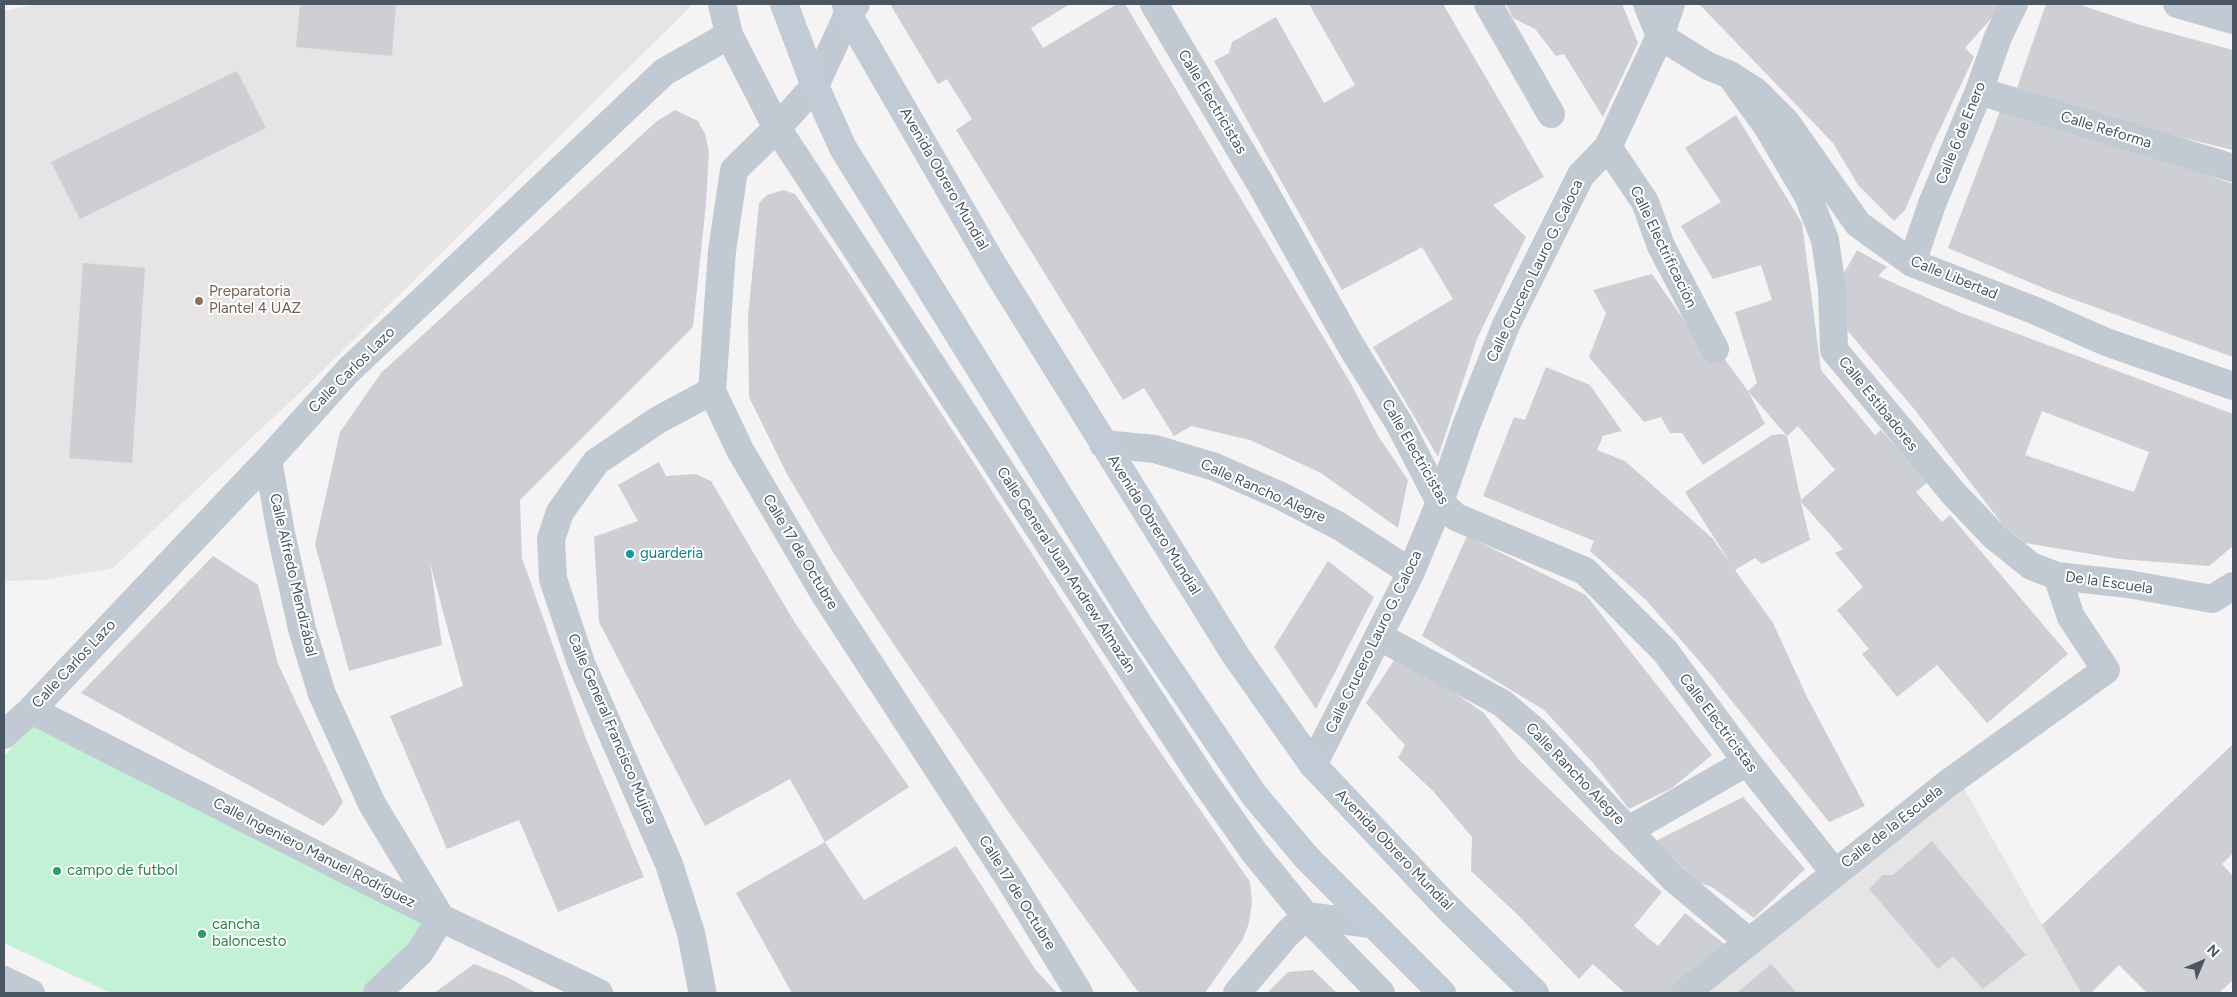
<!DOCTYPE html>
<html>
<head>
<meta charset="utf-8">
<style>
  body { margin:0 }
  #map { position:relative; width:2237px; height:997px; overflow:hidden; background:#f5f3f3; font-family:Figtree,sans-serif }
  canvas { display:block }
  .frame { position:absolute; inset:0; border:5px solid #4a5661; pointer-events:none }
  .north { position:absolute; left:2177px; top:937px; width:50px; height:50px; -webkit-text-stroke:4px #fff; paint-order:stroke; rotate:45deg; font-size:14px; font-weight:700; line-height:20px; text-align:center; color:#4a5661 }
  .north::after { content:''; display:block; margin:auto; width:18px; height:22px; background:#4a5661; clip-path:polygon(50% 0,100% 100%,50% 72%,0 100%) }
</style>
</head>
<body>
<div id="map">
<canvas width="2237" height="997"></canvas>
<div class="frame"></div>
<div class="north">N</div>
</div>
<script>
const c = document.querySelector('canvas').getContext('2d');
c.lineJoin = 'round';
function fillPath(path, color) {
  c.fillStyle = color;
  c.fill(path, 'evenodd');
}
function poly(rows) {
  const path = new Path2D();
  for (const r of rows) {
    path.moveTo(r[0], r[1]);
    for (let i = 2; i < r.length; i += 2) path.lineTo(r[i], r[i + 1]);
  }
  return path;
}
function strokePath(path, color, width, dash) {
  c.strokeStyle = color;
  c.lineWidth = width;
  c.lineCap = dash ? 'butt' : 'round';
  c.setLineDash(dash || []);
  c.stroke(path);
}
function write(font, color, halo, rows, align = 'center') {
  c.font = font + ' Figtree,sans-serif';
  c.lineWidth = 4;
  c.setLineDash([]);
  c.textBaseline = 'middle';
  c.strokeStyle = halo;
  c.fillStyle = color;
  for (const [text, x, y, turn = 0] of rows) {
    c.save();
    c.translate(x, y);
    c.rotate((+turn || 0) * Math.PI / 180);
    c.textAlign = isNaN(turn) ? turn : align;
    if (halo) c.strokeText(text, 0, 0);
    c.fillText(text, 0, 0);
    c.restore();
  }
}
fillPath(poly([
  [38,4,692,4,692,5,311,382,113,568,42,580,4,581,4,11],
  [1963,787,2081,993,1703,993]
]), '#e6e4e5');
fillPath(poly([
  [34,725,439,926,372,993,111,993,4,943,4,756]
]), '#c3f1d5');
fillPath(poly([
  [300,4,396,4,392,56,296,47],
  [890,4,1070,4,1031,28,1043,48,1117,4,1125,4,1350,382,1378,436,1408,480,1398,528,1321,473,1250,440,1191,426,1174,436,1144,388,1123,400,956,130,972,119,947,79,938,84],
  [1309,4,1443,4,1544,177,1493,205,1526,237,1477,339,1438,457,1373,347,1453,299,1422,247,1342,290,1214,61,1229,53,1232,42,1276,17,1324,103,1355,85],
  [1506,4,1622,4,1638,43,1603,117,1564,54,1556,56,1535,29,1513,18],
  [1699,4,2004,4,1965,48,1974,57,1933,144,1905,210,1894,221,1858,185,1833,143],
  [2046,4,2078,4,2140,25,2233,50,2233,150,2110,120,2017,88],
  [237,71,266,128,80,219,51,162],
  [2002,106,2107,139,2233,184,2233,357,2053,292,1948,248],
  [675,110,698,121,705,134,709,151,706,204,693,327,520,500,522,558,586,739,644,877,558,912,519,820,447,849,390,716,463,686,430,563,442,645,349,671,315,544,340,432,381,373,657,121],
  [1736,115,1802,223,1821,370,1875,435,1881,430,1928,482,1916,492,1942,522,1950,515,2068,654,1987,723,1937,665,1897,697,1862,654,1869,649,1837,610,1863,587,1835,553,1843,549,1801,502,1810,540,1762,564,1755,558,1735,570,1773,623,1807,697,1865,806,1829,822,1707,670,1646,600,1590,551,1594,541,1483,496,1514,417,1525,420,1546,367,1590,385,1622,431,1603,436,1597,450,1625,461,1712,538,1731,564,1685,492,1772,435,1781,434,1787,436,1801,500,1835,470,1798,426,1787,436,1748,391,1757,383,1735,312,1772,300,1761,265,1713,279,1681,226,1721,202,1685,148],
  [783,190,795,194,837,255,972,460,1143,727,1250,882,1252,902,1249,923,1243,939,1205,993,1140,993,1136,989,1010,814,884,630,833,552,787,474,749,397,748,317,759,203,767,195],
  [1857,250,1887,267,1878,276,1959,312,2233,414,2233,546,2209,566,2120,559,2025,543,2003,525,1915,410,1846,329,1844,273],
  [2042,411,2149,452,2134,492,2025,455],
  [83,263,145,268,132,463,69,458],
  [1652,274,1695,336,1707,335,1748,391,1765,424,1703,465,1682,433,1670,433,1661,417,1644,422,1589,357,1606,313,1593,290],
  [659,462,666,476,695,474,711,481,795,623,909,787,825,842,790,779,705,826,599,622,594,537,638,521,618,485],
  [1467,536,1586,595,1712,755,1672,788,1629,809,1594,764,1544,710,1422,636],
  [213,556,258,585,278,664,343,802,335,814,323,826,81,693],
  [1328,561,1374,597,1316,709,1274,647],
  [1398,654,1484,713,1519,760,1613,851,1662,892,1634,926,1658,946,1685,913,1727,946,1669,993,1625,993,1593,964,1579,979,1519,916,1471,871,1472,837,1433,791,1398,758,1405,745,1366,703],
  [2233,744,2233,853,2222,864,2233,876,2233,980,2219,993,2147,993,2119,965,2091,993,2081,993,2042,925],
  [1743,797,1805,869,1754,918,1712,887,1698,882,1656,841],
  [1932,841,2026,955,1983,989,1953,956,1938,969,1869,889,1883,875,1893,875],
  [825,842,864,900,956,846,1035,969,1057,993,792,993,736,893],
  [474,964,507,977,536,993,434,993],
  [1771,964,1797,993,1737,993],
  [1313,970,1337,993,1267,993,1288,972]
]), '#cdcfd5');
strokePath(poly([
  [722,4,729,35,777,128,1202,778,1254,852,1306,916,1381,993],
  [856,4,848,14,815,86,777,128,734,170,722,251,712,391,740,450,825,595,1010,880,1079,993],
  [1154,4,1260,183,1351,346,1399,423,1440,502,1456,517,1585,571,1665,651,1747,762,1834,872],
  [1488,4,1551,114],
  [1647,4,1660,36,1708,66,1730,75,1755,91,1786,122,1858,224,1912,263,2036,311,2106,342,2233,386],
  [2177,4,2233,20],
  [1730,75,1767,126,1791,167,1808,196,1825,240,1832,288,1834,350,1954,494,1994,536,2031,566,2057,576,2128,584,2212,599,2233,586],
  [1979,91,2233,168],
  [1608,147,1645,202,1661,246,1715,349],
  [1912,263,1932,204,1979,91,1998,37,2014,4],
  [1103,444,1155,449,1215,467,1281,496,1339,526,1411,572],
  [268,460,281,533,302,629,322,694,372,804,441,918,420,952,377,993],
  [1380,637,1502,703,1535,731,1673,878,1748,941],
  [31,710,441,918,599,993],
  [4,735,31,710,268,460,348,371,664,72,729,35],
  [1313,765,1411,572,1440,502,1466,426,1506,325,1581,175,1608,147,1660,36,1671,4],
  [1629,830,1747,762],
  [4,980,31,993],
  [702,990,691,933,669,864,581,663,553,579,551,539,560,512,596,462,658,420,712,391],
  [1237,993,1287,934,1306,916,1371,924],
  [1685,993,1947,784,2106,670,2071,617,2057,576]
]), '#c1cad2', 28);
strokePath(poly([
  [784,4,815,86,843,148,1139,625,1254,795,1307,858,1442,993],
  [846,4,848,14,993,265,1236,656,1313,765,1445,905,1535,993]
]), '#c1cbd6', 28);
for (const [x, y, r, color] of [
  [199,301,5,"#8d6e63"],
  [630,554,5,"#0f9aa8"],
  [57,871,5,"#2e9e5b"],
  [202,934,5,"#2e9e5b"]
]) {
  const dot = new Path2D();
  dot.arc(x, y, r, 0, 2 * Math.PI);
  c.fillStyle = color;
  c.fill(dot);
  strokePath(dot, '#fff', 2);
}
write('15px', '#4a5661', '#fff', [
  ["Calle Electricistas",1212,102,59],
  ["Calle Reforma",2106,130,17],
  ["Calle 6 de Enero",1961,133,-68],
  ["Avenida Obrero Mundial",944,179,60],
  ["Calle Electrificación",1663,247,64],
  ["Calle Crucero Lauro G. Caloca",1535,271,-64],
  ["Calle Libertad",1954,278,22],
  ["Calle Carlos Lazo",352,370,-45],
  ["Calle Estibadores",1878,404,51],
  ["Calle Electricistas",1415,452,60],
  ["Calle Rancho Alegre",1263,491,24],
  ["Avenida Obrero Mundial",1154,525,58],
  ["Calle 17 de Octubre",800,552,59],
  ["Calle General Juan Andrew Almazán",1066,570,57],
  ["Calle Alfredo Mendizábal",293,575,77],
  ["De la Escuela",2109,583,8],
  ["Calle Crucero Lauro G. Caloca",1374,642,-64],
  ["Calle Carlos Lazo",74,664,-47],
  ["Calle Electricistas",1718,723,53],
  ["Calle General Francisco Mujica",612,729,67],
  ["Calle Rancho Alegre",1575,774,46],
  ["Calle de la Escuela",1892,827,-38],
  ["Avenida Obrero Mundial",1394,850,46],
  ["Calle Ingeniero Manuel Rodríguez",314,853,27],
  ["Calle 17 de Octubre",1017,893,58]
]);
write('15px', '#785e54', '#fff', [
  ["Preparatoria",209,292],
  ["Plantel 4 UAZ",209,309]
], 'left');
write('15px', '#0d838f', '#fff', [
  ["guarderia",640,554]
], 'left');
write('15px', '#27864d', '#fff', [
  ["campo de futbol",67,871],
  ["cancha",212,925],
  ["baloncesto",212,942]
], 'left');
</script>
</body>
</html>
